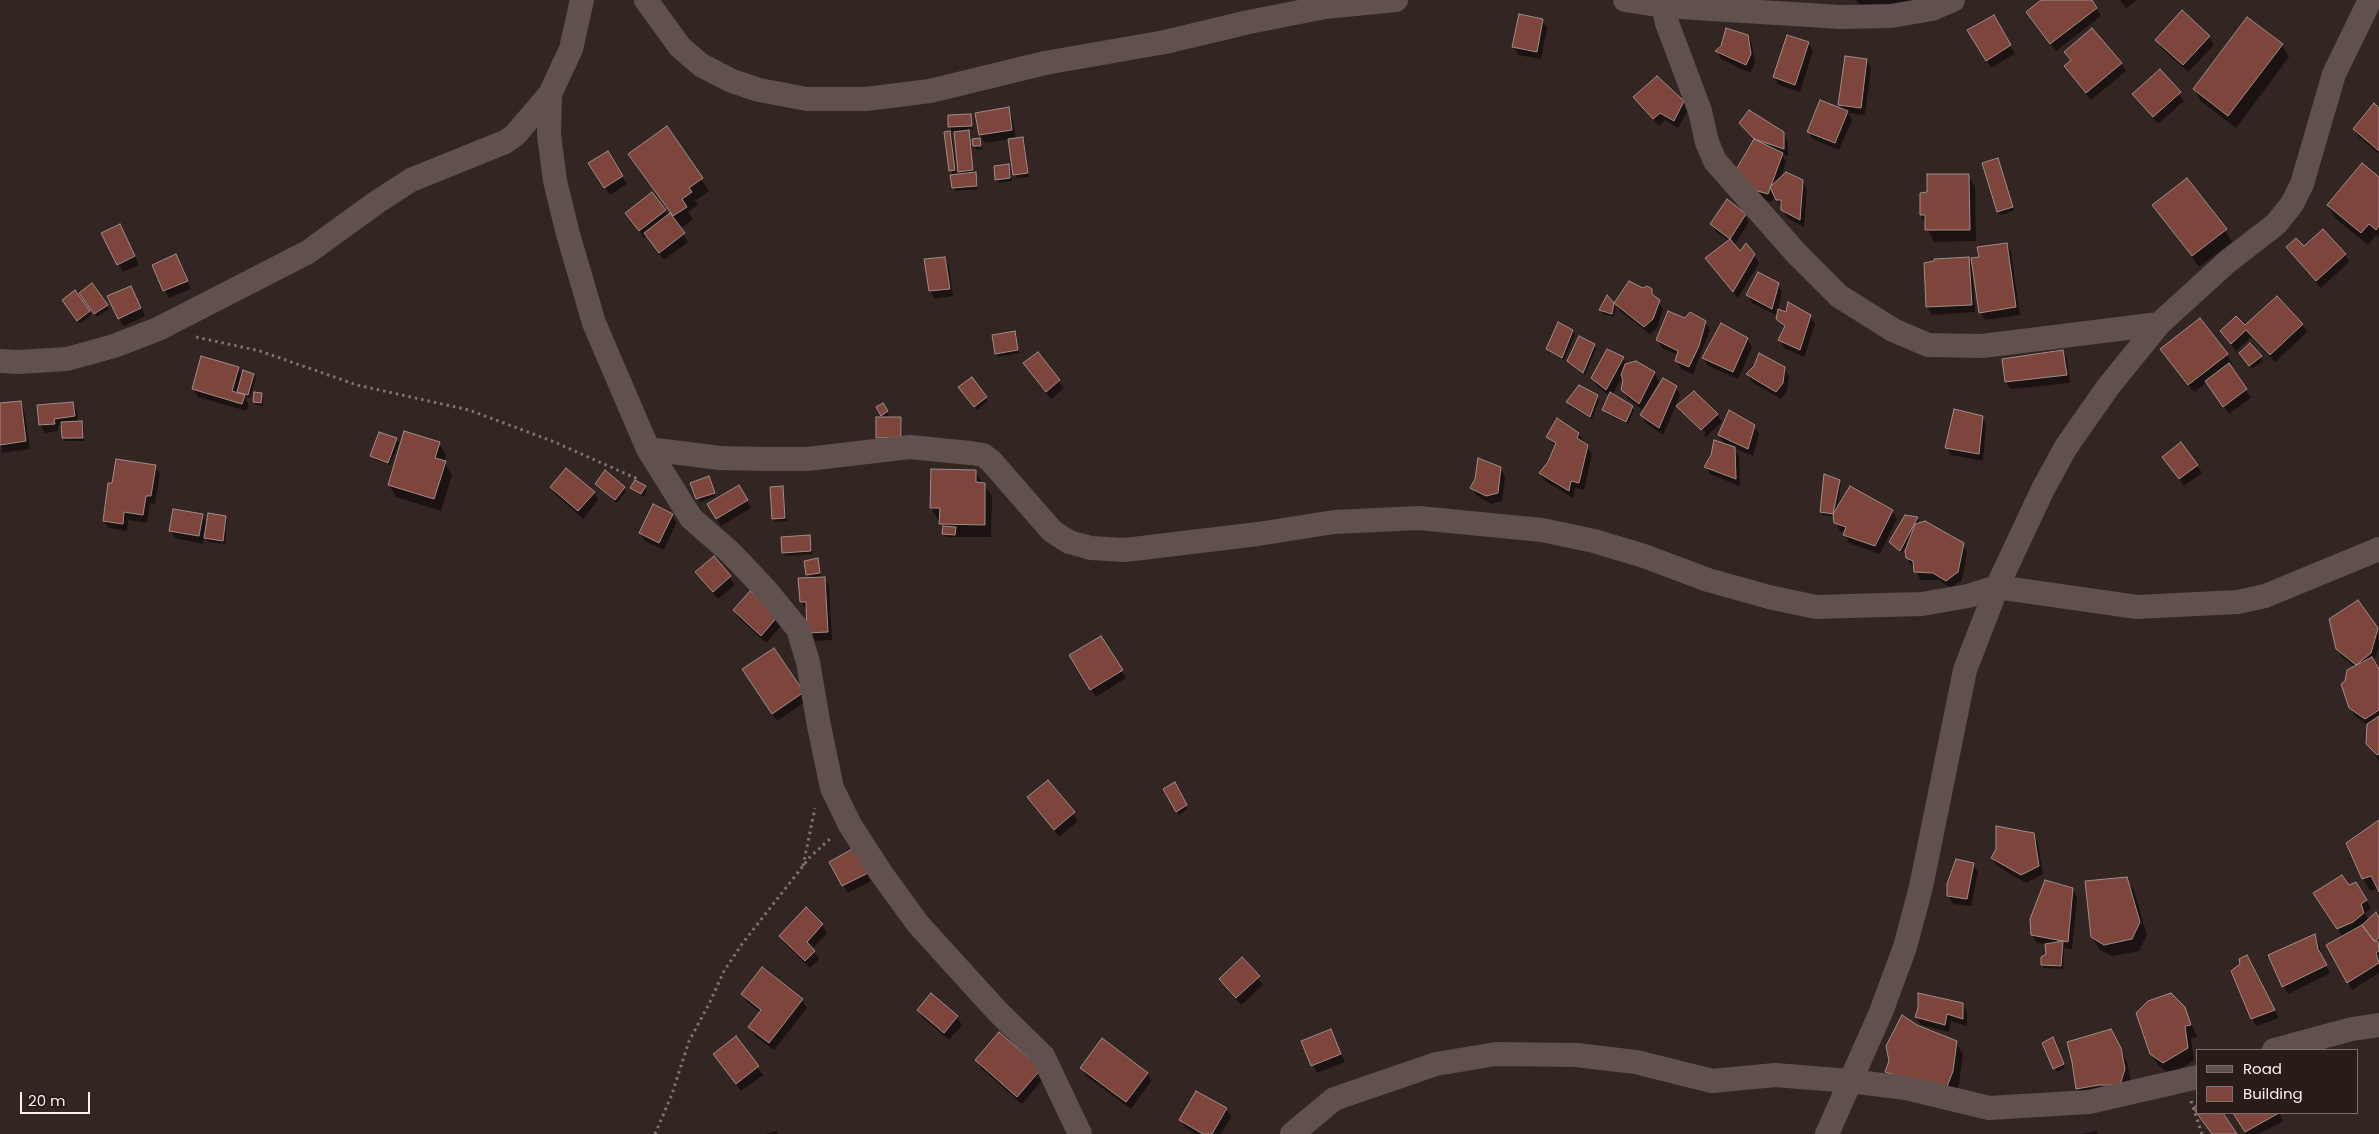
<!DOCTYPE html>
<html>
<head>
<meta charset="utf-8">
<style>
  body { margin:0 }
  #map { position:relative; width:2379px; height:1134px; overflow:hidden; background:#332522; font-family:Poppins,sans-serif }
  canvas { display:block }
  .legend { position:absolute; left:2196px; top:1049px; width:162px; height:65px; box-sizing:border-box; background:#291b18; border:1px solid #7d706e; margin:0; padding:6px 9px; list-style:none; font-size:15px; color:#faf0ee }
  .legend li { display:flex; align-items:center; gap:10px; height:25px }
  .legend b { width:25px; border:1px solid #7d706e }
  .scale { position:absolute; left:20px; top:1092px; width:70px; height:22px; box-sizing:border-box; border:2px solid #faf0ee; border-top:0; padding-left:6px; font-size:15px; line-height:18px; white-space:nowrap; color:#faf0ee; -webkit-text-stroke:4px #291b18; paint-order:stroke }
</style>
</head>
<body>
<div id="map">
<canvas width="2379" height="1134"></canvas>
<ul class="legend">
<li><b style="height:6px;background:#61514e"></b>Road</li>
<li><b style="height:14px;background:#7d453b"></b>Building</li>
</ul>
<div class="scale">20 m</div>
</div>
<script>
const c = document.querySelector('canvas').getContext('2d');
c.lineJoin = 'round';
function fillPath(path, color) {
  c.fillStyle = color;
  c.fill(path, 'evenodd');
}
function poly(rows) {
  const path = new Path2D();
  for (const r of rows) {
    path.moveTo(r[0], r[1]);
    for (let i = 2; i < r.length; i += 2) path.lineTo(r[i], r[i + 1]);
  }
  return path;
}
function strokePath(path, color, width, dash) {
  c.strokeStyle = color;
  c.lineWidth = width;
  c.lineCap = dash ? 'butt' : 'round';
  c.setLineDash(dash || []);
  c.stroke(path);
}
fillPath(poly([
  [1856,0,1911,0,1912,2,1861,9],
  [2043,0,2090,0,2101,16,2056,51,2027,12],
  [2120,0,2137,0,2126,8],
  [2182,12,2209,37,2214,45,2188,72,2161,48,2157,40],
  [1993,17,2015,54,1991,68,1969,31],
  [1542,20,1547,28,1541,59,1518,55,1514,47],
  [1748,36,1752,45,1755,63,1750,73,1721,59,1717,51],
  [1788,36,1809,44,1813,51,1800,92,1779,85,1774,77],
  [2282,45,2289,57,2236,128,2201,101,2194,89],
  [2065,52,2121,63,2126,71,2091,100,2065,67,2071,61],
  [1867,60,1871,68,1865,115,1848,113,1852,120,1839,150,1813,139,1808,131,1843,110,1840,105],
  [2160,71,2184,101,2158,124,2134,94],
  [1635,97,1683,102,1688,110,1678,128,1665,120,1659,126],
  [1008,109,1012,117,1016,139,1023,138,1025,141,1029,177,1017,178,1015,175,1010,139,985,143,980,135,976,114],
  [2379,109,2379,154,2359,137,2354,129],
  [970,115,973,129,967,130,970,135,974,174,977,177,978,189,955,191,945,133,950,132,952,136,957,175,962,175,959,171,967,130,951,131,949,116],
  [1741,123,1783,133,1788,142,1788,156,1782,154,1786,162,1780,180,1802,181,1807,189,1804,227,1787,218,1775,195,1772,202,1760,198,1740,181,1754,141],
  [666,128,709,191,695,201,698,205,688,212,693,219,680,229,688,242,664,260,647,236,644,238,627,214,665,211,668,216,671,214,637,166],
  [980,139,983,149,976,150,973,140],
  [607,153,627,184,610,195,595,171],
  [1999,163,2014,211,2000,215,1998,211],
  [1008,165,1012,181,999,183,996,179],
  [1968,175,1975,187,1976,241,1934,242,1921,215,1929,194],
  [2379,178,2379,238,2376,235,2368,245,2335,218,2328,206],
  [2154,205,2225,230,2232,242,2199,267],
  [1745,215,1749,222,1734,246,1740,253,1754,255,1759,263,1738,298,1706,259,1729,241,1716,232,1711,224],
  [103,234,124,234,139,265,123,272],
  [2006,244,2011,252,2020,315,1985,320,1981,312,1975,277,1973,277,1975,312,1932,315,1927,307,1968,258,1974,268,1980,258],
  [2287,247,2345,254,2349,262,2321,288],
  [944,258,949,266,953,296,935,299,930,291,926,261],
  [180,264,191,289,169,298,153,266],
  [1778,284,1782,292,1778,310,1787,314,1810,316,1815,324,1804,357,1784,348,1780,340,1785,329,1778,316,1752,303,1748,295],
  [1643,290,1651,290,1663,309,1657,328,1650,334,1620,311,1616,303],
  [74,292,91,315,80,324,65,304],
  [135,295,145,316,124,326,119,318],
  [83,297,107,306,109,309,97,317],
  [1613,304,1616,308,1614,317,1603,314,1601,310],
  [1686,320,1705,322,1710,330,1693,374,1681,369,1677,361,1678,355,1662,348,1658,340],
  [2200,320,2227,355,2232,363,2228,365,2251,398,2229,414,2207,382,2194,392,2166,357],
  [2302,324,2307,332,2275,362,2251,337,2236,351,2221,331,2245,327],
  [1573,331,1575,335,1564,360,1549,352,1547,349],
  [1014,332,1019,353,998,357,996,353],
  [1747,339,1752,347,1738,379,1708,366,1703,358],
  [1594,345,1596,349,1585,375,1569,361],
  [2250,345,2263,361,2252,369,2242,357],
  [2062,352,2067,359,2070,383,2011,389,2006,382],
  [1038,354,1064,388,1051,399,1025,364],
  [1623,358,1627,365,1654,373,1659,381,1650,399,1676,387,1680,395,1663,435,1646,423,1642,416,1644,411,1627,398,1623,390,1625,380,1623,375,1612,395,1632,407,1634,410,1628,424,1605,413,1603,410,1610,396,1597,386,1592,378],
  [238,368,243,377,254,375,256,378,250,398,244,396,248,404,247,411,198,397,193,389],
  [1784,368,1789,376,1787,391,1781,399,1752,382,1748,375],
  [962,391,986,397,988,401,977,410],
  [261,395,263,398,263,406,256,405,254,402],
  [1597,396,1599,400,1592,419,1569,406,1567,402],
  [20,402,24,410,30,449,2,453,0,405],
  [72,403,77,411,78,423,82,423,84,426,84,441,65,441,63,426,58,426,58,431,45,433,40,425],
  [882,405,889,415,885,418,900,418,902,422,903,441,880,441,878,437,884,418,878,408],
  [1678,406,1717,415,1722,422,1706,437,1681,413,1704,435,1706,433,1683,411,1681,413],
  [1982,417,1986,425,1983,461,1951,455,1947,447],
  [1754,426,1759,434,1753,456,1734,448,1739,457,1740,486,1710,474,1706,467,1725,445,1719,435],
  [380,433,397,439,399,443,390,465,374,459,372,456],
  [1579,434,1592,454,1584,490,1575,488,1573,498,1545,481,1540,474,1549,462,1556,447,1548,437],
  [439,443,446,455,444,462,452,475,441,511,396,497,389,485],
  [2163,457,2197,465,2202,473,2184,486],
  [155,466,160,474,155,504,150,503,147,523,128,520,127,531,109,528,104,521],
  [1500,468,1505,477,1502,501,1491,504,1476,495,1472,487],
  [975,472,992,496,991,537,946,537,941,520,938,520,931,508],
  [710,481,716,496,700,502,692,483],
  [1839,481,1841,484,1836,512,1892,511,1897,519,1880,554,1849,543,1845,533,1840,531,1836,523,1835,517,1823,515,1821,511],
  [596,484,624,487,626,491,617,503],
  [739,486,751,508,721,526,708,504],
  [645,487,647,491,644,497,632,488],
  [783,487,787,521,775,522,773,519],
  [551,488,594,492,598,500,583,519,556,495],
  [202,515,207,524,225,517,227,521,225,544,208,542,204,536,203,544,175,538,170,530],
  [672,515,676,523,664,550,645,541,641,533],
  [1917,518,1919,521,1917,525,1963,544,1967,552,1962,580,1951,588,1939,580,1920,580,1915,567,1912,566,1907,558,1905,547,1902,553,1891,542],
  [809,536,813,554,785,556,783,553],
  [714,558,735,585,718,599,697,572],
  [817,560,822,579,824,578,829,586,832,640,813,641,809,633,807,610,801,602,810,579,805,562],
  [750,593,782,625,766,643,739,618,734,611],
  [2377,629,2379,647,2373,662,2379,671,2379,761,2368,744,2368,725,2355,716,2350,707,2355,667,2342,657,2337,649],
  [774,649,808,700,777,721,748,678],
  [1075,664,1121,670,1126,678,1096,697],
  [1048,781,1078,821,1059,837,1029,797],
  [1174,784,1188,809,1179,815,1165,789],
  [2379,822,2379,889,2370,891,2363,878],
  [2033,834,2038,843,2043,874,2026,883,1997,866,1992,858],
  [854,850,871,881,848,893,830,863],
  [1973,864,1978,872,1971,906,1953,904,1948,896],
  [2126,879,2134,891,2147,935,2139,951,2112,956,2100,950,2092,937],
  [2349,887,2366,900,2371,908,2365,913,2368,921,2379,921,2379,973,2352,990,2328,946,2343,937,2319,902],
  [2073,889,2077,897,2072,949,2064,948,2063,969,2044,968,2042,964,2047,955,2046,944,2037,943,2032,935],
  [806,909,822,925,827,933,812,949,819,959,810,968,785,944,780,936],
  [2315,936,2319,944,2322,958,2330,973,2288,994,2283,986],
  [1242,959,1263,985,1241,1005,1220,979],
  [2251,964,2279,1018,2256,1026,2252,1018],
  [762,969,802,1000,807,1008,774,1050,754,1035,749,1027,760,1012,747,1002,743,994],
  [931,995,957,1017,962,1025,949,1040,923,1018,918,1010],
  [1962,1004,1967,1012,1967,1026,1951,1021,1949,1032,1921,1025,1916,1017],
  [2184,1007,2197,1037,2191,1038,2194,1060,2171,1075,2159,1066,2151,1054],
  [1916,1027,1956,1042,1963,1054,1959,1084,1952,1103,1894,1084,1887,1071],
  [1330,1031,1345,1062,1317,1073,1313,1065],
  [999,1034,1044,1078,1022,1104,981,1068,977,1060],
  [736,1038,763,1075,741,1091,714,1054],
  [2055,1042,2065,1068,2057,1072,2044,1044],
  [2117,1043,2127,1062,2131,1082,2084,1101,2077,1089,2074,1061],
  [1081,1068,1147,1073,1151,1081,1131,1109,1086,1076],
  [1226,1109,1231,1117,1221,1134,1196,1134,1185,1128,1181,1120],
  [2234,1113,2279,1113,2283,1121,2259,1134,2247,1134],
  [776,1131,778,1134,766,1134],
  [2097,1131,2098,1134,2080,1134]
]), '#0007');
const building = poly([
  [2041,0,2092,0,2097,8,2050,44,2026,12,2041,0],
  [2182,10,2210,36,2183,65,2155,40,2182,10],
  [1519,14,1543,19,1537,52,1512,47,1519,14],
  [1994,15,2011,45,1986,61,1967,30,1994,15],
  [2247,17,2283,44,2228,116,2193,89,2247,17],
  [1726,28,1748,35,1751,54,1746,65,1715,51,1721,46,1726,28],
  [2092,28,2122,63,2086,93,2064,66,2071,60,2064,52,2092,28],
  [1787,35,1809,42,1795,85,1773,77,1787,35],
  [1845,56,1867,59,1861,108,1838,105,1845,56],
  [2160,69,2181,92,2153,117,2132,94,2160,69],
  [1657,76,1684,101,1674,121,1660,113,1653,119,1633,97,1657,76],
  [1820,100,1848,111,1835,143,1807,132,1820,100],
  [2374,103,2379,108,2379,151,2353,129,2374,103],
  [1009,107,1012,130,979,135,975,113,1009,107],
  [1749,110,1784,132,1784,149,1754,139,1739,123,1749,110],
  [971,114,972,126,948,127,948,115,971,114],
  [667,126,703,178,689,188,692,192,682,199,687,207,673,216,628,154,667,126],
  [969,130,973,170,958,172,954,132,969,130],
  [950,131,955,170,949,171,944,132,950,131],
  [1023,137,1028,173,1013,175,1008,139,1023,137],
  [980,138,981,146,973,146,972,139,980,138],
  [1754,139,1783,153,1768,194,1754,190,1734,173,1754,139],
  [608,151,623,176,604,188,588,163,608,151],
  [1998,158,2013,207,1997,212,1982,163,1998,158],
  [2362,163,2379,177,2379,226,2376,230,2369,224,2361,233,2327,205,2362,163],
  [1009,164,1010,178,995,180,994,166,1009,164],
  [976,172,977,186,952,188,950,175,976,172],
  [1786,172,1803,180,1800,220,1781,210,1781,200,1776,200,1770,187,1786,172],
  [1927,174,1969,174,1970,230,1925,230,1925,215,1920,215,1920,193,1927,192,1927,174],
  [2187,178,2227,229,2192,256,2152,205,2187,178],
  [652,192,666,210,639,231,625,213,652,192],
  [1727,199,1746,214,1730,239,1710,224,1727,199],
  [670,213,685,233,659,253,644,233,670,213],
  [120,224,135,256,117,265,101,233,120,224],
  [2323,229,2346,254,2316,281,2286,247,2296,238,2304,246,2323,229],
  [1730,239,1740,251,1746,243,1755,254,1733,292,1705,258,1730,239],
  [2007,243,2016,307,1979,313,1971,258,1979,257,1977,247,2007,243],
  [176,254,188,281,163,291,152,265,176,254],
  [945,257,950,289,929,291,924,259,945,257],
  [1969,257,1972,305,1926,307,1924,263,1934,261,1934,259,1969,257],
  [1758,272,1779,283,1772,309,1746,295,1758,272],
  [1629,281,1643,288,1647,286,1652,289,1652,294,1660,300,1653,319,1644,327,1614,303,1629,281],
  [92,283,108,305,94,314,79,293,92,283],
  [131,286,141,308,118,319,107,296,131,286],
  [75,290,90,311,77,321,62,300,75,290],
  [1607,295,1614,303,1612,314,1599,310,1607,295],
  [2277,296,2303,324,2270,355,2246,330,2231,344,2220,331,2236,316,2245,325,2277,296],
  [1788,302,1811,315,1800,350,1778,340,1785,326,1776,319,1778,309,1786,312,1788,302],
  [1668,311,1685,318,1690,312,1706,321,1699,346,1689,367,1675,361,1678,351,1656,340,1668,311],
  [2200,318,2228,354,2188,385,2160,349,2200,318],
  [1558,322,1573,330,1562,358,1546,349,1558,322],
  [1721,323,1748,338,1733,372,1702,358,1721,323],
  [1015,331,1018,350,995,354,992,335,1015,331],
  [1579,336,1595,344,1583,373,1567,361,1579,336],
  [2250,343,2262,356,2249,366,2239,353,2250,343],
  [1607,349,1624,357,1606,390,1591,378,1607,349],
  [2063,350,2067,375,2005,382,2002,359,2063,350],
  [1038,352,1060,380,1046,392,1023,363,1038,352],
  [1759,353,1785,367,1783,383,1776,392,1746,374,1754,366,1759,353],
  [201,356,239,367,232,391,245,395,242,404,192,389,201,356],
  [1636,361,1655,372,1639,404,1621,390,1623,380,1621,375,1625,364,1636,361],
  [2229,363,2247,389,2223,407,2205,381,2229,363],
  [243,370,254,374,248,395,237,392,243,370],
  [972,377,987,397,974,407,958,387,972,377],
  [1663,378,1677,386,1659,428,1640,415,1663,378],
  [1579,385,1598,395,1590,417,1566,402,1579,385],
  [1694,391,1718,414,1701,430,1676,406,1694,391],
  [254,392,262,393,261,403,253,402,254,392],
  [1610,392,1633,406,1626,422,1602,410,1610,392],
  [21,401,26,441,0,445,0,403,21,401],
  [73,402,75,416,54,419,55,424,39,425,37,405,73,402],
  [883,403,888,411,881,416,876,407,883,403],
  [1954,409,1983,416,1979,454,1945,448,1954,409],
  [1729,410,1755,425,1748,449,1718,435,1729,410],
  [876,417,901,417,901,437,876,438,876,417],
  [1557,418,1579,433,1577,438,1588,445,1579,483,1571,481,1569,491,1539,473,1548,462,1556,443,1546,437,1557,418],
  [82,421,83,438,62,438,61,422,82,421],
  [404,431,440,442,435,458,446,461,434,499,388,485,404,431],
  [379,432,397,438,388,463,370,456,379,432],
  [1714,440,1735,447,1736,479,1704,467,1711,455,1714,440],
  [2181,442,2198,465,2179,479,2162,457,2181,442],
  [1478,458,1501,467,1498,493,1486,496,1470,488,1475,479,1478,458],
  [116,459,156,465,151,496,146,496,143,515,124,512,123,524,103,521,108,483,112,483,116,459],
  [566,468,595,492,578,511,550,487,566,468],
  [931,469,976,470,976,482,985,483,985,525,939,524,940,508,930,508,931,469],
  [605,470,625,487,615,500,595,484,605,470],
  [1824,474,1840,480,1833,514,1820,512,1824,474],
  [709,476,715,493,696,499,690,483,709,476],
  [635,480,646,486,641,494,630,488,635,480],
  [739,485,748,500,716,519,707,504,739,485],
  [783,486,785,518,772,519,770,487,783,486],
  [1850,486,1893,510,1875,546,1843,535,1846,527,1834,523,1833,514,1850,486],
  [653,504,673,514,659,543,639,533,653,504],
  [173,509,203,514,199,536,169,531,173,509],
  [208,513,226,516,223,541,204,538,208,513],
  [1905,515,1918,517,1900,551,1889,542,1905,515],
  [1925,521,1964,543,1958,572,1946,581,1933,573,1914,572,1913,561,1906,558,1905,551,1915,524,1925,521],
  [943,526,956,527,955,535,942,534,943,526],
  [810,535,811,551,782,553,781,537,810,535],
  [714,556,731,576,713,592,695,572,714,556],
  [818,558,820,573,806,575,804,561,818,558],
  [825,577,828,632,807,633,806,602,800,602,798,578,825,577],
  [750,591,778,616,761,636,733,610,750,591],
  [2358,600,2378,628,2371,653,2356,665,2336,649,2329,619,2358,600],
  [1101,636,1123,670,1090,690,1069,655,1101,636],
  [774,648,804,692,772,714,742,669,774,648],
  [2372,657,2379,669,2379,710,2365,719,2349,708,2341,684,2345,681,2347,670,2372,657],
  [2379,716,2379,754,2377,755,2366,744,2367,724,2379,716],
  [1048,780,1075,812,1054,830,1027,797,1048,780],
  [1175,782,1187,805,1176,812,1163,789,1175,782],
  [2379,820,2379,892,2371,876,2362,879,2346,843,2379,820],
  [1996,826,2034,833,2039,866,2021,875,1991,858,1996,849,1996,826],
  [854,848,868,873,842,886,829,862,854,848],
  [1956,859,1974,863,1967,899,1947,896,1947,884,1956,859],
  [2342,875,2349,885,2356,882,2367,900,2361,904,2364,913,2353,922,2337,929,2313,893,2342,875],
  [2127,877,2140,922,2132,939,2104,945,2091,937,2085,881,2127,877],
  [2045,880,2073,888,2068,942,2031,935,2030,919,2045,880],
  [806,907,823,924,807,942,815,951,805,961,779,936,806,907],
  [2376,912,2379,918,2379,938,2374,941,2362,925,2376,912],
  [2362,925,2374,941,2378,941,2379,951,2376,953,2379,963,2347,983,2326,945,2362,925],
  [2315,934,2318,949,2327,965,2282,987,2268,955,2315,934],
  [2063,941,2061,966,2041,965,2041,957,2046,954,2045,944,2063,941],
  [2247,955,2275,1010,2251,1019,2231,971,2240,964,2239,959,2247,955],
  [1242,957,1260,976,1236,998,1219,979,1242,957],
  [762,967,803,999,769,1043,748,1027,761,1010,741,994,762,967],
  [931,993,958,1016,944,1033,917,1010,931,993],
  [1918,993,1963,1003,1963,1019,1947,1014,1945,1025,1915,1017,1918,1008,1918,993],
  [2171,993,2185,1007,2191,1025,2185,1026,2188,1048,2163,1063,2150,1054,2136,1013,2148,1001,2171,993],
  [1902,1015,1917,1025,1957,1041,1953,1071,1945,1092,1885,1072,1889,1061,1886,1046,1902,1015],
  [1331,1029,1341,1054,1311,1066,1301,1041,1331,1029],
  [2111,1029,2121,1048,2125,1069,2120,1085,2099,1085,2076,1089,2072,1062,2067,1042,2111,1029],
  [999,1032,1041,1069,1017,1097,975,1060,999,1032],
  [736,1036,759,1066,736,1084,713,1054,736,1036],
  [2053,1037,2064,1064,2053,1069,2042,1043,2053,1037],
  [1102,1038,1148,1073,1126,1102,1080,1068,1102,1038],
  [1196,1091,1227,1108,1212,1134,1203,1134,1179,1120,1196,1091],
  [2198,1104,2198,1113,2223,1113,2237,1134,2212,1134,2193,1108,2198,1104],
  [2233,1113,2279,1113,2245,1132,2233,1113]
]);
fillPath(building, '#7d453b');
strokePath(building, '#9f8d8a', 1);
strokePath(poly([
  [196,337,260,351,357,385,469,410,552,441,640,480],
  [803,866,815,808],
  [2191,1101,2202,1134],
  [655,1134,672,1094,689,1041,709,1004,724,971,742,944,810,857,831,838]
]), '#807370', 3, [2.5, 4]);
strokePath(poly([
  [646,0,680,47,701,65,732,81,759,90,807,99,866,99,930,91,1045,63,1165,42,1249,22,1325,7,1396,0],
  [1625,0,1663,6,1841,17,1891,16,1932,9,1953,0],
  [1663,6,1667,23,1700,111,1707,142,1715,161,1796,253,1839,296,1893,330,1928,345,1982,346,2159,324],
  [550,94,549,135,555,181,568,234,594,323,648,449,691,518,730,552,766,590,798,629,808,662,819,726,832,788,850,825,881,873,918,924,998,1012,1043,1056,1080,1134],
  [0,361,18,362,67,359,114,346,158,329,308,252,377,202,411,180,505,142,515,135,550,94,571,49,582,0],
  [648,449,720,458,765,459,807,459,910,447,970,453,983,455,991,461,1052,531,1069,542,1091,548,1125,550,1258,534,1334,522,1419,518,1542,530,1594,541,1644,556,1708,580,1769,597,1816,607,1922,604,1968,596,1997,587,2137,607,2238,602,2265,596,2379,549],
  [2274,1050,2352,1029,2379,1025],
  [1292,1134,1334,1099,1436,1064,1496,1054,1576,1055,1636,1062,1712,1081,1775,1075,1850,1081,1906,1088,1989,1108,2089,1102,2198,1077],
  [1827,1134,1881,1012,1905,947,1921,887,1965,670,1997,587,2043,489,2066,447,2108,387,2159,324,2227,262,2276,224,2292,204,2302,184,2334,74,2370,0]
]), '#61514e', 24);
</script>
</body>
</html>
